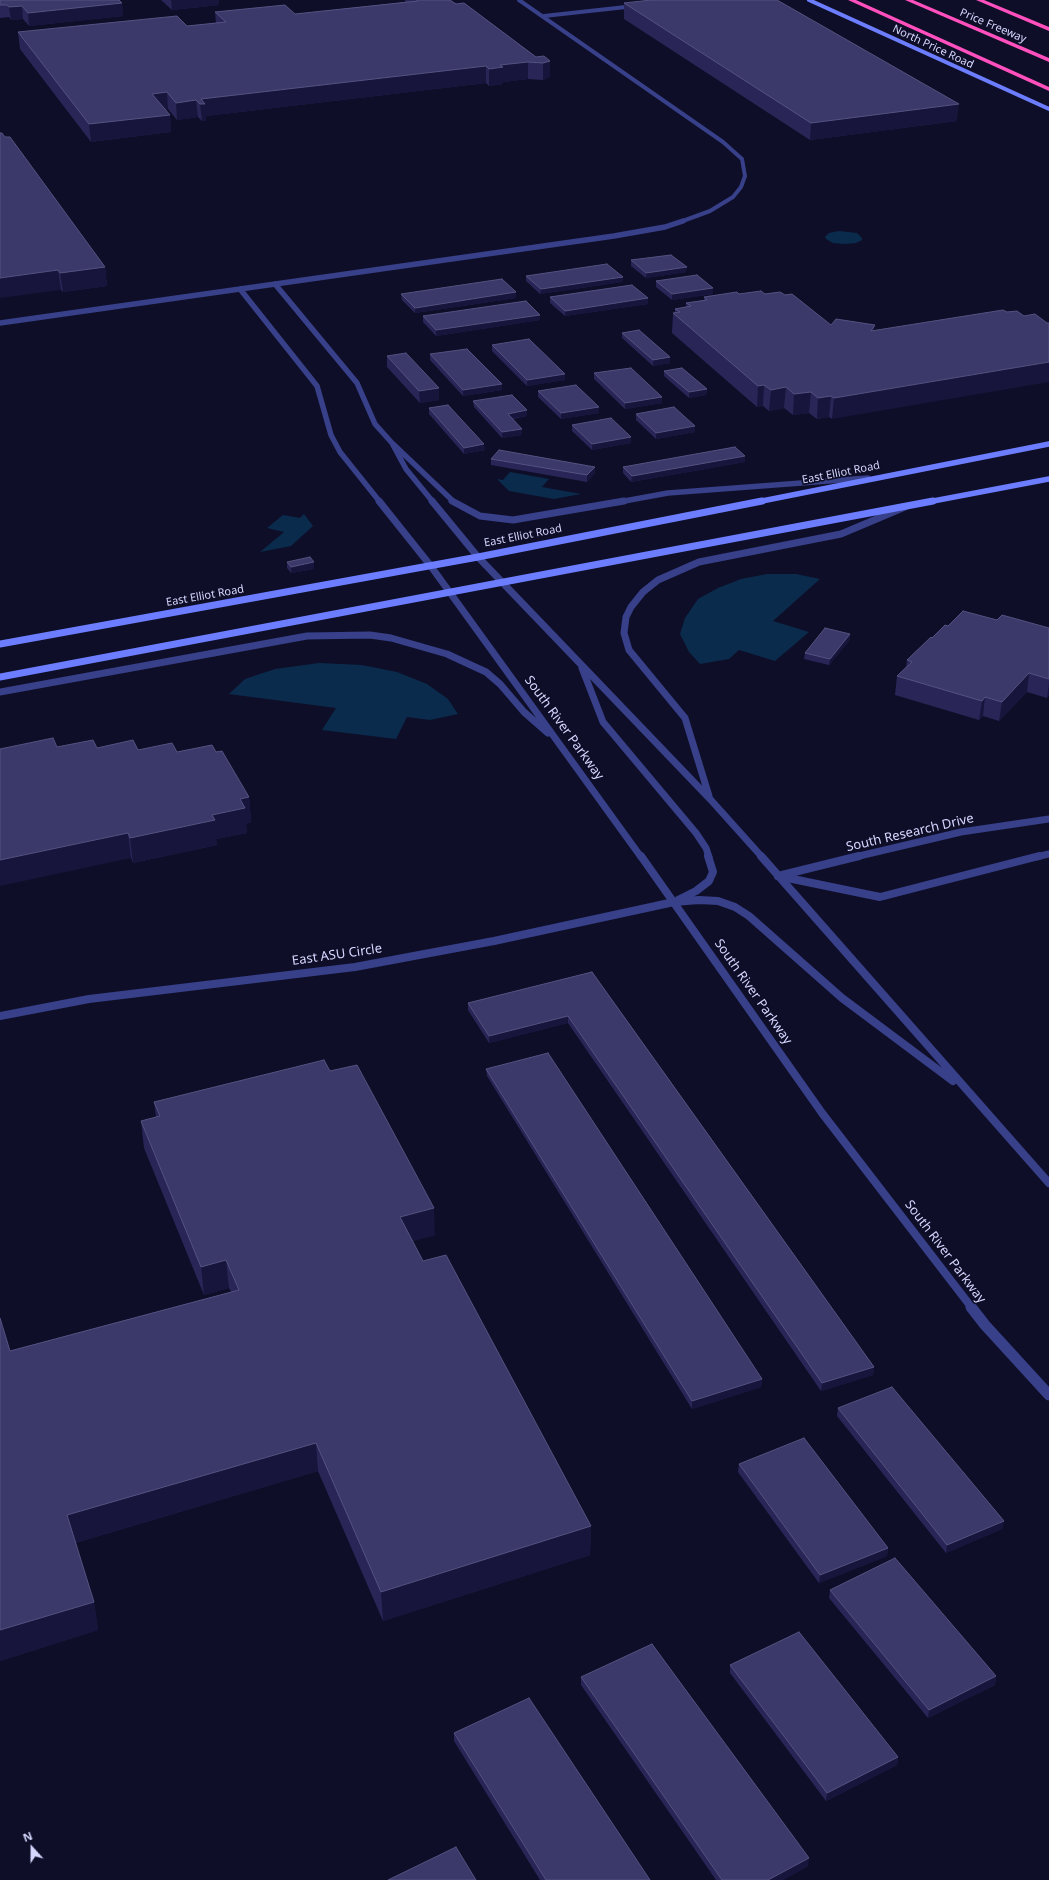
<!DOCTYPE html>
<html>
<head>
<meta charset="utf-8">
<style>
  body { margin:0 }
  #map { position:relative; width:1049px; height:1880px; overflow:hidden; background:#0f0e28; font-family:"Noto Sans",sans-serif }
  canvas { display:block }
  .north { position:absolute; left:12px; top:1828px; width:40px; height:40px; -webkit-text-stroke:3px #0f0e28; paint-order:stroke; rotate:339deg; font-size:11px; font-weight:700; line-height:16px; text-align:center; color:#d5d7ff }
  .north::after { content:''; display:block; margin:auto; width:14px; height:18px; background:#d5d7ff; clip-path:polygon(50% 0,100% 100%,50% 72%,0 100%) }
</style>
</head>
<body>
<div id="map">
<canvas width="1049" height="1880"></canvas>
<div class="north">N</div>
</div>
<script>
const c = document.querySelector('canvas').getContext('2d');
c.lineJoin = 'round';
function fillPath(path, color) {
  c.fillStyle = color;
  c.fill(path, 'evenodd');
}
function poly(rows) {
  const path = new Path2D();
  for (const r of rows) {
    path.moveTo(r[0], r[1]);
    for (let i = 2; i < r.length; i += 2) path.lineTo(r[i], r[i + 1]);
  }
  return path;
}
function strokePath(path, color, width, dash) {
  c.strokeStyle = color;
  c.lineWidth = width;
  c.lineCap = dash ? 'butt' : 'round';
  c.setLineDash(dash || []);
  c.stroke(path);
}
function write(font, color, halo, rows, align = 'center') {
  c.font = font + ' "Noto Sans",sans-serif';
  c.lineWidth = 3.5;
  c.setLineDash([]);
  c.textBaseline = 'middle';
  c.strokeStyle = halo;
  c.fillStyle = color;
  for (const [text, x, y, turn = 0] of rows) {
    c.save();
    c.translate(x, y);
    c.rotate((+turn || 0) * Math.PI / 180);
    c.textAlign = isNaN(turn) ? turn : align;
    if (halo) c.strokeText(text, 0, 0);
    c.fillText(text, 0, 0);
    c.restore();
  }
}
fillPath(poly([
  [839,231,857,233,862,238,862,240,856,243,845,244,833,243,826,239,825,237,829,233],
  [510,472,549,479,542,487,581,494,554,499,509,491,497,479,503,480],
  [304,514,313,526,291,546,260,552,284,532,267,528,283,515,300,518],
  [767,574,796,574,820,579,773,621,809,632,775,661,739,650,729,659,700,664,689,652,680,634,685,618,698,599,718,588,741,579],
  [319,663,362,665,397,672,427,684,448,699,458,714,430,720,407,717,396,739,322,730,336,708,229,694,245,679,275,669]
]), '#0a2b4c');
strokePath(poly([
  [519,0,723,142,742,159,745,176,741,187,733,197,710,211,680,222],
  [544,16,635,6]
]), '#374089', 4);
strokePath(poly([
  [275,284,357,383,375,424,392,443,406,469,433,502],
  [240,289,317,386,331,435,340,452,380,502],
  [0,323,614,236,665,227,683,221],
  [392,443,454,502],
  [619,502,668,493,868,478]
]), '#374089', 5.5);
strokePath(poly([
  [379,501,430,565],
  [432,501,478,557],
  [452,501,480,516,513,520,624,501]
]), '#374089', 7);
strokePath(poly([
  [1036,857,1049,854]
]), '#374089', 7);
strokePath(poly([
  [778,876,880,897,1039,856]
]), '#374089', 8);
strokePath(poly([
  [855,857,961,832,1049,819]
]), '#374089', 7);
strokePath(poly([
  [778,876,859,856],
  [0,1016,89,999,355,967,494,941,674,902]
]), '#374089', 8);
strokePath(poly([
  [478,557,710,799,762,857],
  [430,565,641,857],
  [582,668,603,722,696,833,706,848,709,857],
  [0,692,307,636,370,635,391,638,447,654,486,672,500,684,524,712,548,733],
  [709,796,685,718,629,650,624,633,626,617,631,607,643,592,658,580,699,562,841,534,905,507]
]), '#374089', 7);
strokePath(poly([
  [641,856,822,1113,972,1308],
  [761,856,1049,1183],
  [678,900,696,891,709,881,713,872,708,856],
  [674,902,699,900,718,901,735,907,749,916,842,998,953,1081]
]), '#374089', 8);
strokePath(poly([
  [971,1307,985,1325,1049,1395]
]), '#374089', 11);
strokePath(poly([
  [809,0,1049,109]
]), '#6c7eff', 4);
strokePath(poly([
  [757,502,1049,444],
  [928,502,1049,479]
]), '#6c7eff', 5.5);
strokePath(poly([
  [0,644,478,557,762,501],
  [0,677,933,501]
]), '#6c7eff', 7);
fillPath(poly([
  [848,0,856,0,1049,87,1049,91,848,0],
  [905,0,913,0,1049,58,1049,62,905,0],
  [976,0,984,0,1049,27,1049,31,976,0]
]), '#ff50bd');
fillPath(poly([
  [0,0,122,3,123,16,29,26,23,19,11,20,9,17,0,18],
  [161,0,219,0,219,5,172,10],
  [405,0,450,0,536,57,550,61,550,77,543,80,528,79,503,82,503,84,489,86,486,83,206,116,206,121,202,121,198,117,177,120,168,109,165,110,170,115,171,132,91,142,20,49,18,32,187,26,216,23,215,12,295,14,405,2],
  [624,3,957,121,810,140,624,19],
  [0,133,105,267,107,286,63,292,61,290],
  [631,260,686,272,646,278,631,266],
  [526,276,623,277,622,282,540,294,526,281],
  [656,281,713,294,672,300,656,287],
  [516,292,516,298,415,313,402,300,401,294],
  [739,294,765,294,785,295,831,325,875,325,832,419,829,417,817,419,809,413,793,415,784,408,769,411,763,406,757,407,672,333,673,313,675,313,675,309,686,307,686,303,704,300,704,297],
  [550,297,648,304,565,316,550,303],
  [423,316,540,320,436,336,423,322],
  [622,333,670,357,670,363,653,366,622,338],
  [492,345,565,380,527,386,492,351],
  [430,354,502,390,463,396,430,360],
  [387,356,439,400,420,403,387,367],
  [664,371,707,389,706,395,689,398,664,376],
  [594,373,662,397,662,403,625,409,594,379],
  [538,391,599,413,561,419,538,397],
  [473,401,527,416,513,419,522,435,502,438,474,407],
  [429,408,485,450,464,454,429,414],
  [636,414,695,432,656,439,636,420],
  [572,425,631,443,592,450,572,431],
  [745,456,745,462,631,482,623,473,623,467],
  [491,459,595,473,587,482,491,465],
  [287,562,314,569,291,573,287,568],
  [997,620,1049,628,1049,695,1047,698,1027,692,999,721,983,716,979,720,895,695,897,676,906,667,907,660,932,638,948,626],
  [850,634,849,641,829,665,804,659,805,653],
  [57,747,97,748,177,752,216,752,249,797,251,822,246,824,247,833,216,839,217,845,133,863,131,858],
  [592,972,874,1367,873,1375,821,1391,568,1023,489,1043,468,1010,468,1003],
  [486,1069,762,1379,761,1387,692,1409,487,1076],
  [330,1071,435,1235,412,1241,423,1261,591,1526,590,1555,383,1621,318,1471,75,1543,94,1602,98,1630,0,1661,0,1318,10,1351,231,1292,229,1288,204,1295,144,1148,141,1121,156,1117,154,1102],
  [838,1408,1004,1521,1002,1529,946,1553,837,1416],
  [739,1464,888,1548,887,1556,819,1583,738,1472],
  [830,1590,996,1676,995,1685,928,1718,829,1598],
  [730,1665,898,1757,897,1765,826,1801,730,1673],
  [581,1677,808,1866,783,1880,716,1880,581,1685],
  [454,1733,650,1880,540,1880,454,1741]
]), '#292657');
fillPath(poly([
  [171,0,219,0,219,5,172,10],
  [122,3,123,16,29,26,28,13],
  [22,6,23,19,11,20,9,7],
  [550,61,550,77,543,80,543,63],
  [528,62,528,79,503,82,503,84,489,86,489,69,500,65],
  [486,66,486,83,206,116,206,121,202,121,200,104,201,99],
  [167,92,168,109,153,111,152,94],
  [196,100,198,117,177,120,176,103],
  [959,104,957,121,810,140,811,123],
  [170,115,171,132,91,142,89,124],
  [105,267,107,286,63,292,60,273],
  [687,267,686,272,646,278,646,273],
  [58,270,61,290,0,298,0,278],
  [623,277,622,282,540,294,541,289],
  [713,288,713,294,672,300,672,294],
  [516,292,516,298,415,313,415,308],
  [648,298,648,304,565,316,565,311],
  [540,315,540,320,436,336,436,330],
  [875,325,873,345,871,331],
  [670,357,670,363,653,366,653,360],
  [1049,362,1049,382,832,419,834,398],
  [565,374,565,380,527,386,527,380],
  [502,384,502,390,463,396,463,390],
  [764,385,763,406,757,407,758,386],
  [786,387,784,408,769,411,771,390],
  [439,388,439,400,420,403,419,391],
  [707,389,706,395,689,398,689,392],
  [811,392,809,413,793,415,794,394],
  [831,396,829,417,817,419,818,398],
  [662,397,662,403,625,409,625,403],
  [599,407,599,413,561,419,561,413],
  [527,410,527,416,508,419,508,414],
  [695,426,695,432,656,439,656,433],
  [522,429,522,435,502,438,502,432],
  [631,437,631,443,592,450,592,444],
  [484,444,485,450,464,454,464,448],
  [745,456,745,462,631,482,632,476],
  [595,467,595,473,587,482,587,475],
  [314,562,314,569,291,573,291,567],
  [850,634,849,641,829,665,830,659],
  [1029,673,1027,692,999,721,1002,702],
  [1049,683,1049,695,1047,698],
  [985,697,983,716,979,720,982,701],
  [249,797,251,822,246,824,247,833,216,839,217,845,133,863,130,838,212,815,240,799],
  [128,833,131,858,0,886,0,860],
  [568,1016,568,1023,489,1043,489,1036],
  [434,1208,435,1235,401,1244,400,1217],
  [226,1260,229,1288,204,1295,201,1267],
  [874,1367,873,1375,821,1391,822,1383],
  [762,1379,761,1387,692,1409,692,1401],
  [316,1443,318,1471,71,1544,67,1515],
  [1004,1521,1002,1529,946,1553,947,1545],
  [591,1526,590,1555,383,1621,381,1592],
  [888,1548,887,1556,819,1583,820,1575],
  [94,1602,98,1630,0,1661,0,1630],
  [996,1676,995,1685,928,1718,929,1710],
  [898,1757,897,1765,826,1801,827,1793],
  [809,1858,808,1866,783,1880,768,1880]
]), '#17153c');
const building = poly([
  [0,0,119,0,122,3,28,13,22,6,9,7,7,5,0,5,0,0],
  [417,0,450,0,456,4,464,3,536,57,544,56,550,61,543,63,528,62,500,65,503,67,489,69,486,66,201,99,205,104,200,104,196,100,176,103,167,92,152,94,170,115,89,124,18,32,177,16,187,26,226,22,215,12,285,5,295,14,418,1,417,0],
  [651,0,777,0,959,104,811,123,624,3,651,0],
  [0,133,2,133,5,137,10,137,105,267,60,273,58,270,0,278,0,133],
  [671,255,687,267,646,273,631,260,671,255],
  [607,264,623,277,541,289,526,276,607,264],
  [697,275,713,288,672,294,656,281,697,275],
  [502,279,516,292,415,308,401,294,502,279],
  [632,285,648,298,565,311,550,297,632,285],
  [761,291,765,294,780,292,785,295,792,294,831,325,836,319,875,325,871,331,1003,310,1007,312,1017,311,1024,316,1035,314,1047,323,1049,323,1049,362,834,398,831,396,818,398,811,392,794,394,786,387,771,390,764,385,758,386,673,313,680,312,675,309,691,306,686,303,707,300,704,297,737,292,739,294,761,291],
  [526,301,540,315,436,330,423,316,526,301],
  [639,330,670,357,653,360,622,333,639,330],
  [529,339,565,374,527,380,492,345,529,339],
  [467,349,502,384,463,390,430,354,467,349],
  [406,353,439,388,419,391,387,356,406,353],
  [631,368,662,397,625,403,594,373,631,368],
  [682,368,707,389,689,392,664,371,682,368],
  [576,385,599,407,561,413,538,391,576,385],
  [512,395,527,410,508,414,522,429,502,432,473,401,512,395],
  [448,405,484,444,464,448,429,408,448,405],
  [674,407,695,426,656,433,636,414,674,407],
  [611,418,631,437,592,444,572,425,611,418],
  [735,447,745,456,632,476,623,467,735,447],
  [499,450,595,467,587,475,491,459,499,450],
  [310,557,314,562,291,567,287,562,310,557],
  [963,611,997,620,1002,615,1049,628,1049,679,1029,673,1002,702,985,697,982,701,897,676,912,662,907,660,931,637,932,638,945,625,948,626,963,611],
  [825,628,850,634,830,659,805,653,825,628],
  [53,738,57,747,93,740,97,748,133,740,138,750,172,743,177,752,212,745,216,752,222,751,249,797,240,799,245,808,212,815,215,820,130,838,128,833,0,860,0,749,53,738],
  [592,972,874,1367,822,1383,568,1016,489,1036,468,1003,592,972],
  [548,1053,762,1379,692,1401,486,1069,548,1053],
  [324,1060,330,1071,357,1065,434,1208,400,1217,423,1261,446,1255,591,1526,381,1592,316,1443,67,1515,94,1602,0,1630,0,1318,10,1351,239,1290,226,1260,201,1267,141,1121,160,1116,154,1102,324,1060],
  [892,1387,1004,1521,947,1545,838,1408,892,1387],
  [804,1438,888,1548,820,1575,739,1464,804,1438],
  [895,1558,996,1676,929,1710,830,1590,895,1558],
  [799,1632,898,1757,827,1793,730,1665,799,1632],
  [652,1644,809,1858,768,1880,722,1880,581,1677,652,1644],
  [529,1698,650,1880,546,1880,454,1733,529,1698],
  [456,1847,476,1880,388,1880,456,1847]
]);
fillPath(building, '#3b3969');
strokePath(building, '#545280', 1);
write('11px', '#d5d7ff', '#0f0e28', [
  ["Price Freeway",993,26,23],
  ["North Price Road",933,47,25],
  ["East Elliot Road",841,473,-11],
  ["East Elliot Road",523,536,-11],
  ["East Elliot Road",205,596,-10]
]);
write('13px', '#d5d7ff', '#0f0e28', [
  ["South River Parkway",564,728,54],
  ["South Research Drive",910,833,-13],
  ["East ASU Circle",337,955,-8],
  ["South River Parkway",753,992,55],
  ["South River Parkway",945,1252,53]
]);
</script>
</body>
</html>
